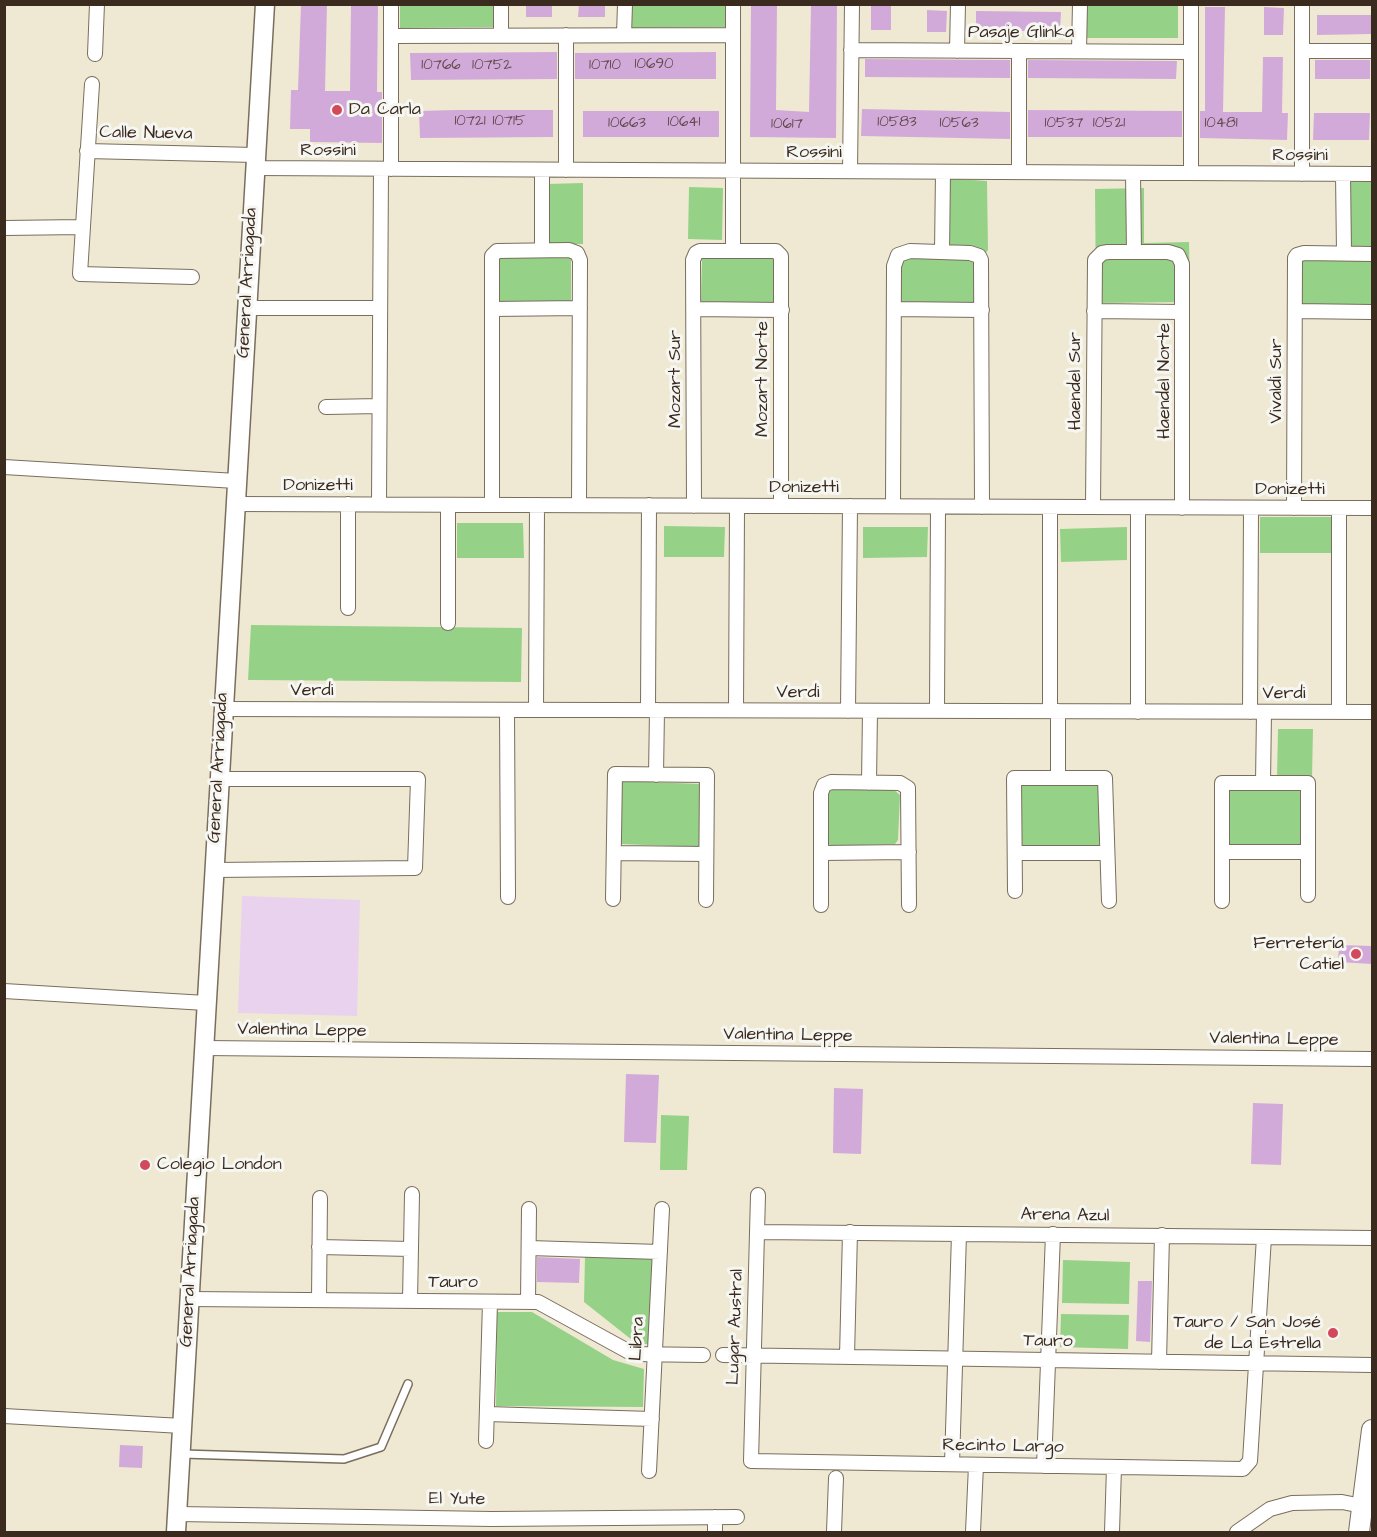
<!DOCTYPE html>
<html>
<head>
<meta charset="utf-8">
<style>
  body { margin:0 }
  #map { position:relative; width:1377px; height:1537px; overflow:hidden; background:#efe9d3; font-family:"Architects Daughter",sans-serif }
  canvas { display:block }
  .frame { position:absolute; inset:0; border:6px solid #3b2a1e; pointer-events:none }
</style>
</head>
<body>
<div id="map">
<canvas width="1377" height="1537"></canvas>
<div class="frame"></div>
</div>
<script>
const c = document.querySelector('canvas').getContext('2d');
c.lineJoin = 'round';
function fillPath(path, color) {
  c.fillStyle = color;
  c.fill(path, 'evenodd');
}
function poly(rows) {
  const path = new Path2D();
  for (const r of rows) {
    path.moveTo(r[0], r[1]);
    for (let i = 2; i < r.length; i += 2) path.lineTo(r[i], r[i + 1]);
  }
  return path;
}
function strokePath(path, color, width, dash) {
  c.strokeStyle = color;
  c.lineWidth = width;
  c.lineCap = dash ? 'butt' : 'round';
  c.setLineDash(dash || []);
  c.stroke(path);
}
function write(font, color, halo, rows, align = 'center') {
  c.font = font + ' "Architects Daughter",sans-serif';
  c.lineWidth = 6;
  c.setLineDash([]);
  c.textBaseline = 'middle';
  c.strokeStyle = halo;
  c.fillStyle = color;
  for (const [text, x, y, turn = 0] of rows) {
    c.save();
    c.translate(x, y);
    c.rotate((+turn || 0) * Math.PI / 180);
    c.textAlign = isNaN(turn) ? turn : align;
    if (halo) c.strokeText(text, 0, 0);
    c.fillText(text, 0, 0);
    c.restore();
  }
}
fillPath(poly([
  [242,896,360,900,357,1016,238,1013]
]), '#e8d2ee');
fillPath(poly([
  [400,5,495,5,495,27,400,28],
  [631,5,730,5,730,27,632,28],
  [1085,5,1178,5,1178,38,1084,38],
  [946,178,987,181,988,250,978,264,977,303,972,306,898,305,899,263,906,256,947,256],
  [1349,182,1372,182,1372,308,1302,306,1299,304,1298,258,1349,258],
  [583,183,583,244,548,244,547,184],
  [689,187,723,188,722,240,688,239],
  [1144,188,1144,243,1189,242,1190,302,1096,303,1095,189],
  [571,255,571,305,498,304,499,256],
  [775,257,774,304,701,304,702,258],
  [1260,517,1332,517,1332,553,1260,553],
  [457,523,523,523,524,558,457,558],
  [664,526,725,527,724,557,664,557],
  [863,527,928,527,927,557,863,558],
  [1127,527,1127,560,1061,562,1060,529],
  [251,625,522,628,521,682,248,680],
  [1278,729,1313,729,1312,779,1277,778],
  [622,781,701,784,699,847,620,844],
  [1020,784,1100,785,1099,848,1020,848],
  [831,788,893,789,900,795,898,840,895,844,833,846,828,844,826,793],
  [1226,789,1302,789,1302,847,1226,847],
  [661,1115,689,1116,687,1170,660,1170],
  [585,1257,652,1258,650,1344,637,1344,584,1302],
  [1063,1260,1130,1262,1129,1304,1062,1303],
  [497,1312,532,1312,613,1360,644,1369,643,1407,496,1406],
  [1061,1314,1129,1315,1128,1349,1060,1347]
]), '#95d287');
fillPath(poly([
  [301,4,327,4,325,91,350,91,351,4,378,4,377,92,382,92,382,143,310,142,310,129,290,129,291,90,298,90],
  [526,4,552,4,552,17,526,17],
  [579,4,605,4,605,17,578,17],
  [751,4,777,4,776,110,809,112,811,4,837,4,836,138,750,137],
  [871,5,891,5,891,30,871,30],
  [1205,7,1225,7,1223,112,1262,112,1263,57,1283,57,1282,113,1288,113,1287,140,1200,138,1200,111,1205,111],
  [1264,7,1284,8,1283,35,1264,35],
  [927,10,947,11,946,32,927,32],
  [976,11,1061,12,1060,31,976,31],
  [1317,15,1372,15,1372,34,1317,35],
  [557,52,557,79,411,80,410,53],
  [716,52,716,79,575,79,575,53],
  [865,59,1010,60,1010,78,865,77],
  [1028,60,1177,61,1176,79,1028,78],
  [1315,60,1370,60,1370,79,1315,79],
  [862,109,1010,112,1010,139,861,136],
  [456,110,553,110,553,137,420,138,419,111],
  [1028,110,1182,111,1182,137,1028,137],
  [583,111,719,111,719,137,583,137],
  [1314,113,1370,113,1369,140,1313,140],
  [1339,945,1372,946,1372,964,1338,962],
  [626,1074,659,1075,656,1143,624,1142],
  [834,1088,863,1089,861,1154,833,1153],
  [1253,1103,1283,1104,1281,1165,1251,1164],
  [537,1257,580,1259,579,1283,537,1282],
  [1138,1281,1152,1281,1150,1342,1136,1341],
  [120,1445,143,1446,142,1468,119,1467]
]), '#d2aad9');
const service = poly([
  [183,1454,344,1459,381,1447,408,1384]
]);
const minor = poly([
  [391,4,391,169],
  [1191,4,1191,173],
  [501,35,501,4],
  [624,35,625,4],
  [391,36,733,35],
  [851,50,1190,52],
  [957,51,958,4],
  [1019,51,1019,172],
  [1079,51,1080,4],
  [1302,51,1372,51],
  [95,54,97,4],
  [92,84,80,274,192,277],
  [87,151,255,155],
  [255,168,1372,174],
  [542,170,542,250],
  [566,170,566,35],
  [850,171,852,4],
  [1133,173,1134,252],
  [1302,174,1302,4],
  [1343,174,1344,253],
  [4,228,82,227],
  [733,251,733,4],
  [942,252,943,172],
  [246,308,380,308],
  [492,309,580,308],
  [694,309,782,310],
  [894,309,982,310],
  [1094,311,1182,312],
  [1295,311,1372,312],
  [326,407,379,406],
  [4,467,236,481],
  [234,504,1372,508],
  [379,504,381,169],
  [448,505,448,623],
  [492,505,492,256,497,251,569,250,577,253,580,260,579,505],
  [694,506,693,260,696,253,700,251,776,251,781,256,781,506],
  [893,506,894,266,898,255,910,251,970,253,979,256,981,260,982,507],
  [1050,507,1050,711],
  [1093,507,1095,260,1102,253,1108,252,1168,252,1178,255,1182,264,1182,508],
  [1138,508,1138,712],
  [1294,508,1295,258,1297,255,1304,253,1372,254],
  [348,608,348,504],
  [223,709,1372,712],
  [507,710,508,897],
  [536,710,537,505],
  [648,710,649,505],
  [736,710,737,506],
  [848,711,850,506],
  [937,711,938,507],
  [1250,712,1251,508],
  [1339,712,1339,509],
  [656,775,657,710],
  [1058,778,1058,711],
  [869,783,870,711],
  [1263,783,1264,712],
  [1222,852,1308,852],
  [614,853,706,854],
  [821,853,909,852],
  [1015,853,1107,853],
  [214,870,415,868,418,779,219,779],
  [1015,891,1014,778,1105,778,1109,901],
  [613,899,615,774,707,775,706,900],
  [1222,901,1222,783,1308,783,1308,895],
  [821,905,821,793,824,785,831,782,900,783,908,788,909,905],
  [4,991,206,1003],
  [203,1048,1372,1059],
  [758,1195,751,1461,1243,1469,1250,1461,1264,1237],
  [757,1232,1372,1238],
  [319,1247,411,1249],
  [529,1248,660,1252],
  [189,1299,538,1302,633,1354,703,1355],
  [319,1300,320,1198],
  [410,1301,412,1194],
  [528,1302,529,1209],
  [723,1355,1372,1365],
  [847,1357,850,1232],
  [1159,1362,1162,1235],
  [487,1414,652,1419],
  [4,1416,182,1426],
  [486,1441,490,1302],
  [952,1464,959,1234],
  [1044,1466,1053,1234],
  [649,1471,662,1209],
  [177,1514,492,1519,737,1517],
  [715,1532,715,1517],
  [834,1532,836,1478],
  [973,1532,976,1465],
  [1112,1532,1114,1467],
  [1237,1532,1270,1509,1292,1503,1342,1502,1372,1508]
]);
const tertiary = poly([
  [176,1532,265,4]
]);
const secondary = poly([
  [1359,1532,1372,1430]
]);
strokePath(service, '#7a6d5d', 10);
strokePath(minor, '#7a6d5d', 16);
strokePath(tertiary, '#7a6d5d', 21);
strokePath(secondary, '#7a6d5d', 22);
strokePath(service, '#fff', 7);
strokePath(minor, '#fff', 14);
strokePath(tertiary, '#fff', 18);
strokePath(secondary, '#fff', 20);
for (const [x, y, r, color] of [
  [337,110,6,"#d1495b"],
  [1356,954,6,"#d1495b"],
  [145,1165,6,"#d1495b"],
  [1333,1333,6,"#d1495b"]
]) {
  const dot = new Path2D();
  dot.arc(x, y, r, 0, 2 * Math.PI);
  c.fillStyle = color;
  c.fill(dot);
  strokePath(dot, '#f6f6f2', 2);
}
write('15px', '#614a4d', null, [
  ["10690",654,65],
  ["10766",441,66],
  ["10752",492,66],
  ["10710",605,66],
  ["10721",470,122],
  ["10715",509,122],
  ["10641",684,123],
  ["10583",897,123],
  ["10663",627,124],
  ["10563",959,124],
  ["10537",1064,124],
  ["10521",1109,124],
  ["10481",1221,124],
  ["10617",787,125]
]);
write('18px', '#3b2a1e', '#f6f6f2', [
  ["Pasaje Glinka",1021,33],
  ["Calle Nueva",146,134,1],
  ["Rossini",328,151],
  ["Rossini",814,153],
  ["Rossini",1300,156],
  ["General Arriagada",248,283,-87],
  ["Mozart Sur",676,379,-90],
  ["Mozart Norte",763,379,-90],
  ["Haendel Sur",1076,381,-90],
  ["Haendel Norte",1165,381,-90],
  ["Vivaldi Sur",1277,381,-90],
  ["Donizetti",318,486],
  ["Donizetti",804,488],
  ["Donizetti",1290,490],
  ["Verdi",312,691],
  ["Verdi",798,693],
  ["Verdi",1284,694],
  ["General Arriagada",219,768,-87],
  ["Valentina Leppe",302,1031,1],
  ["Valentina Leppe",788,1036,1],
  ["Valentina Leppe",1274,1040,1],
  ["Arena Azul",1065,1216,1],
  ["General Arriagada",191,1272,-87],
  ["Tauro",453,1283],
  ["Lugar Austral",736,1327,-88],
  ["Libra",638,1339,-87],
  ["Tauro",1048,1342,1],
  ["Recinto Largo",1003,1447,1],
  ["El Yute",457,1500,1]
]);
write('18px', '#3b2a1e', '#f6f6f2', [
  ["Da Carla",349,110],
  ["Ferretería",1344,944,"right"],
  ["Catiel",1344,965,"right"],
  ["Colegio London",157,1165],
  ["Tauro / San José",1321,1323,"right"],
  ["de La Estrella",1321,1344,"right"]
], 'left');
</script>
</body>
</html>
